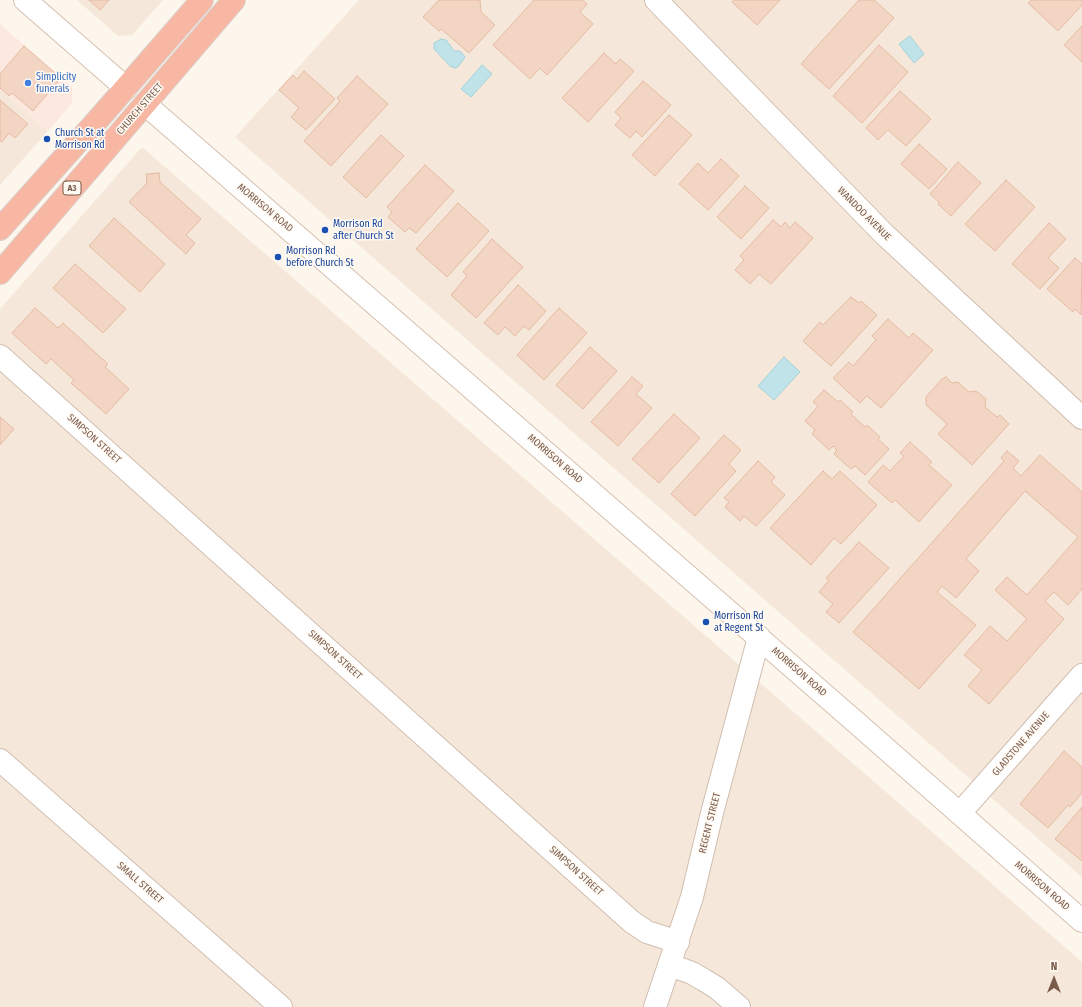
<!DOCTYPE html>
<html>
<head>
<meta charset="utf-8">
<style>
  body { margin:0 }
  #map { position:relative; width:1082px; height:1007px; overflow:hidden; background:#fdf6ec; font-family:"Fira Sans Condensed",sans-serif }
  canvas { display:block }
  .north { position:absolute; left:1034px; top:959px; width:40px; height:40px; -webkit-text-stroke:3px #fffaf3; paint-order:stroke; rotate:0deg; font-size:11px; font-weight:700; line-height:16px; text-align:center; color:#7a5c4d }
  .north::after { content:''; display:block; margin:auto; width:14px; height:18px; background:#7a5c4d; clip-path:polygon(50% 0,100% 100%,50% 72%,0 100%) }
</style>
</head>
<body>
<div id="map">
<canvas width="1082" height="1007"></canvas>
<div class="north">N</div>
</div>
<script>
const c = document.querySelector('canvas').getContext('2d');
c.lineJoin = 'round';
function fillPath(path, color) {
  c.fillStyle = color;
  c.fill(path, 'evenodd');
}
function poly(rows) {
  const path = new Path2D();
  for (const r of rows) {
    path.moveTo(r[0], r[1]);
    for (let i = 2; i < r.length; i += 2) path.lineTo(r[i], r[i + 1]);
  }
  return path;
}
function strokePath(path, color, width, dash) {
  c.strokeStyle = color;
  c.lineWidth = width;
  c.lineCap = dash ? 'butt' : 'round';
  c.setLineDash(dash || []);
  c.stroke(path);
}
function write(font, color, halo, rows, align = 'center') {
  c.font = font + ' "Fira Sans Condensed",sans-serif';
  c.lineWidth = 3;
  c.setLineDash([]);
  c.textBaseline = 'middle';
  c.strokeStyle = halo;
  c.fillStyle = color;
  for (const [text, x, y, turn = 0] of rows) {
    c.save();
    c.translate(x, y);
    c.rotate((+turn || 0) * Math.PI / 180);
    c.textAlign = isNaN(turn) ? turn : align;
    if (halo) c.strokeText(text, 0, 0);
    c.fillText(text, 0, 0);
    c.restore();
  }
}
fillPath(poly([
  [77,0,163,0,132,35,118,36],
  [359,0,1082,0,1082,877,235,137],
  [0,89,48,131,0,185],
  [142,147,1082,962,1082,1007,0,1007,0,309]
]), '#f5e8da');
fillPath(poly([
  [0,24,72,87,72,103,48,131,0,89]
]), '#fde8e0');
const water = poly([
  [910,36,924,54,914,63,899,44,910,36],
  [441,39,446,40,454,51,460,51,465,57,458,67,455,68,450,66,434,49,434,43,441,39],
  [482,65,492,74,471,97,461,89,482,65],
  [784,357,800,372,774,400,758,386,784,357]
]);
fillPath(water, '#bfe3e8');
strokePath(water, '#a5d3da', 1);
const building = poly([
  [89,0,109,0,100,10,89,0],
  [439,0,480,0,481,12,495,25,469,53,441,29,439,31,423,17,439,0],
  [534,0,582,0,587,4,580,12,593,24,547,75,540,68,530,79,493,45,534,0],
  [734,0,780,0,757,25,732,2,734,0],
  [859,0,874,0,894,18,829,89,801,64,859,0],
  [1031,0,1082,0,1082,5,1058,31,1028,3,1031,0],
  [1082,26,1082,62,1064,45,1082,26],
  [879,45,908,72,862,123,833,96,879,45],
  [24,46,61,78,33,111,12,93,9,96,0,88,0,74,24,46],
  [604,53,616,64,620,59,634,71,588,122,562,98,604,53],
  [304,71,335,99,306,130,291,117,299,108,279,90,293,75,297,79,304,71],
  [357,76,388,104,331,166,304,141,340,101,337,98,357,76],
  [643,81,671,105,642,137,636,131,630,138,615,125,621,118,615,112,643,81],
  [900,91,931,119,906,146,888,130,878,140,866,128,900,91],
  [0,100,28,124,15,138,9,133,2,142,0,141,0,100],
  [669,115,692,135,655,176,632,155,669,115],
  [381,135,404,156,366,198,343,177,381,135],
  [919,144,947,169,929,189,901,164,919,144],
  [721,159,739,176,708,210,679,184,698,163,708,173,721,159],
  [958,162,981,183,951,216,938,204,939,202,930,194,958,162],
  [425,165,454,191,416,233,409,228,405,232,388,217,392,212,387,207,425,165],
  [159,173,160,182,201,219,186,235,195,243,186,254,129,202,147,183,146,174,159,173],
  [1006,180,1035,207,995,251,965,224,1006,180],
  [745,186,769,208,741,239,717,217,745,186],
  [458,203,489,231,447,277,416,249,458,203],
  [114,218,165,264,140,292,89,246,114,218],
  [773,220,781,227,785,222,790,228,795,222,813,238,771,284,759,274,750,284,735,270,744,260,740,256,773,220],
  [1049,223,1066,239,1048,258,1059,268,1040,289,1012,264,1049,223],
  [492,239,523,267,476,318,451,295,467,276,463,272,492,239],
  [1075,258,1082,264,1081,315,1075,309,1073,312,1047,289,1075,258],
  [75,264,126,309,103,333,53,288,75,264],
  [518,285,546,311,529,330,524,326,515,336,505,327,498,335,484,323,518,285],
  [851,297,859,303,861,301,877,315,831,366,803,341,820,322,823,325,851,297],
  [35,308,58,328,63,323,108,364,105,367,129,389,106,414,71,383,74,380,51,359,46,364,12,333,35,308],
  [559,308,587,333,544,380,517,355,559,308],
  [888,319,909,338,913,333,933,350,881,408,867,396,860,403,833,378,849,362,853,366,876,340,872,336,888,319],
  [590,347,617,371,583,409,556,385,590,347],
  [632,377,643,386,636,394,652,408,618,446,591,422,632,377],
  [946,377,952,383,958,382,969,392,976,391,986,399,985,407,997,417,1000,415,1009,424,972,465,938,434,947,424,926,405,926,397,942,379,946,377],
  [824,390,838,402,840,400,853,412,851,414,865,427,867,425,880,437,878,439,889,449,865,475,855,466,851,469,834,454,837,450,833,446,829,450,812,434,815,430,805,421,818,406,813,402,824,390],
  [674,414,700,438,659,483,632,459,674,414],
  [0,417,14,429,0,445,0,417],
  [724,435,741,450,729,464,736,471,695,516,671,494,724,435],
  [910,442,932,462,929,465,952,485,919,522,895,500,892,503,868,482,883,465,890,471,904,456,900,453,910,442],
  [1007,451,1019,461,1013,468,1021,476,1040,455,1082,492,1082,589,1068,605,1054,592,1045,601,1064,619,989,704,968,686,982,670,964,655,990,626,1007,641,1027,619,995,590,1007,577,1027,595,1078,537,1025,491,966,559,979,571,956,598,942,586,937,592,976,625,919,689,853,632,1004,461,1001,458,1007,451],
  [758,461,775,477,771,482,785,495,756,526,744,516,740,521,725,507,729,502,724,498,758,461],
  [823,471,832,479,840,471,877,505,841,544,834,538,811,565,770,528,823,471],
  [859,542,889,568,839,623,826,612,833,604,819,592,829,580,826,578,859,542],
  [1064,751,1082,767,1082,793,1070,807,1068,805,1048,828,1020,804,1064,751],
  [1082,807,1082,861,1055,839,1082,807]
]);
fillPath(building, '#f3d5c3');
strokePath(building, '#e6bba3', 1);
const street = poly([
  [656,0,884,234,1082,418],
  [0,356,632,922,647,932,678,942],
  [0,760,281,1007],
  [960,813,1082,675],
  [670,965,692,973,704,980,717,988,739,1007],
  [655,1007,692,897,712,813,759,637]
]);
const secondary = poly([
  [25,0,126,88],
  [145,104,851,718,1082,921]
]);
const highway = poly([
  [0,229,102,115,202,0],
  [0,273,234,0]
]);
strokePath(street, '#d1beb0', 24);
strokePath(secondary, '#d6c0b0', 24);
strokePath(highway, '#dad1cd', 24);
strokePath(street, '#fff', 22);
strokePath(secondary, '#fff', 22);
strokePath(highway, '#f7b7a3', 22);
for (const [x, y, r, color] of [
  [28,83,4,"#3f7fe0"],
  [47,139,4,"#1a4fb4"],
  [325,230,4,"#1a4fb4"],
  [278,257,4,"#1a4fb4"],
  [706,622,4,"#1a4fb4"]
]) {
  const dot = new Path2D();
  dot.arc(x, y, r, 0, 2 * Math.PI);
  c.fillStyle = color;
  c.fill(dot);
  strokePath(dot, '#fffaf3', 1.5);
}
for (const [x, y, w] of [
  [72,188,18]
]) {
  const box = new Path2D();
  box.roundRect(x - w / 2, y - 7, w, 14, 3);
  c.fillStyle = '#fffaf3';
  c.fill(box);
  strokePath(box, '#7a5c4d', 1);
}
write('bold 9px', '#7a5c4d', null, [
  ["A3",72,188]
]);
write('10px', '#366cbe', '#fffaf3', [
  ["Simplicity",36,77],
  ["funerals",36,89]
], 'left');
write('10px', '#7a5c4d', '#fffaf3', [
  ["CHURCH STREET",140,109,-49],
  ["MORRISON ROAD",265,208,40],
  ["WANDOO AVENUE",864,214,45],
  ["SIMPSON STREET",94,439,42],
  ["MORRISON ROAD",555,459,41],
  ["SIMPSON STREET",335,655,42],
  ["MORRISON ROAD",799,672,41],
  ["GLADSTONE AVENUE",1021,744,-49],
  ["REGENT STREET",710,823,-76],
  ["SIMPSON STREET",576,871,42],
  ["SMALL STREET",140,883,41],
  ["MORRISON ROAD",1042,886,41]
]);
write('10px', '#164399', '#fffaf3', [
  ["Church St at",55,133],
  ["Morrison Rd",55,145],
  ["Morrison Rd",333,224],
  ["after Church St",333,236],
  ["Morrison Rd",286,251],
  ["before Church St",286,263],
  ["Morrison Rd",714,616],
  ["at Regent St",714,628]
], 'left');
</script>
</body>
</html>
